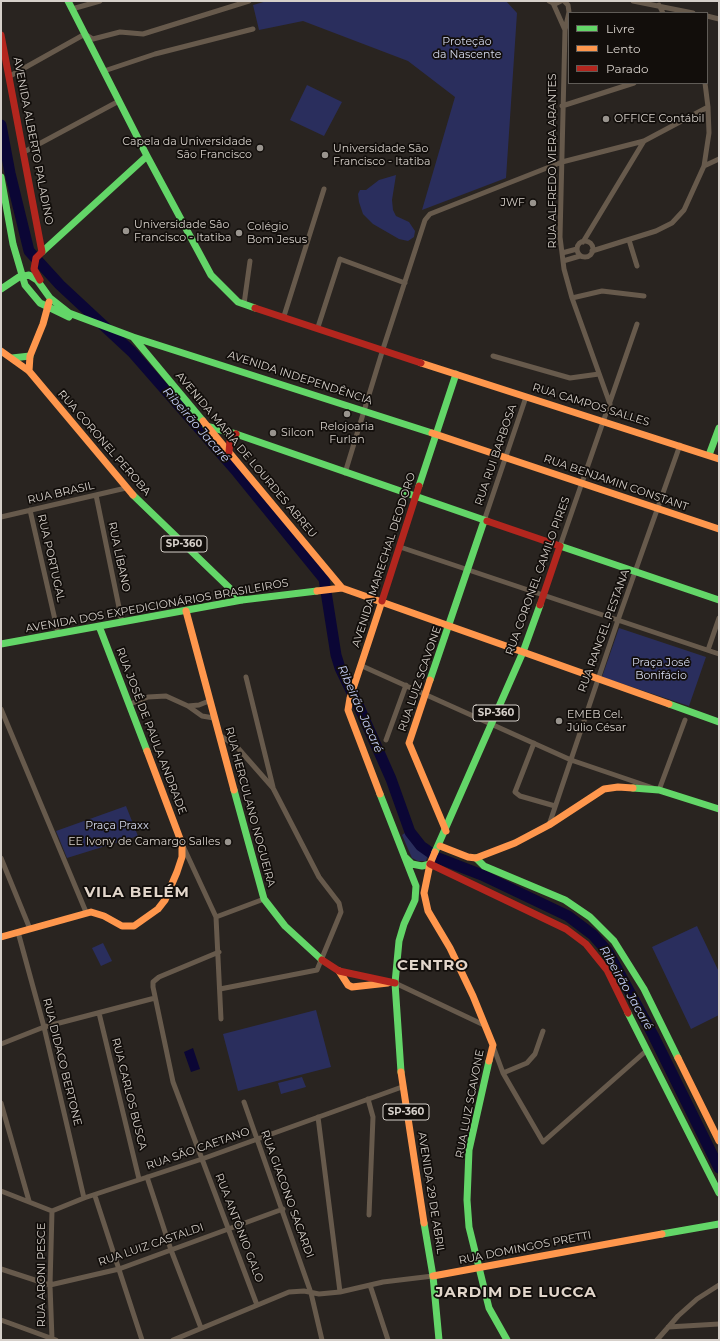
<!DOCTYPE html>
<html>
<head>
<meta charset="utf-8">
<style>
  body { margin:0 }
  #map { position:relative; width:720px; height:1341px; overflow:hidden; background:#292420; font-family:Montserrat,sans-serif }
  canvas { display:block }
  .frame { position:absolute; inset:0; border:2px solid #d6d0ca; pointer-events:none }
  .legend { position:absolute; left:568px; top:12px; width:140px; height:72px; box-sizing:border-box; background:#120e0b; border:1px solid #605c57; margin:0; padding:5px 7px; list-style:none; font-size:12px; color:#d6d0ca }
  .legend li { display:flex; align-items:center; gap:8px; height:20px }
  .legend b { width:20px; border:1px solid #605c57 }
</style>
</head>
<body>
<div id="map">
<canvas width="720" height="1341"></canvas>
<div class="frame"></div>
<ul class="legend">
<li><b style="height:5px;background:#63d668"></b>Livre</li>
<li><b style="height:5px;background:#ff974d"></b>Lento</li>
<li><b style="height:5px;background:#b3261e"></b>Parado</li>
</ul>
</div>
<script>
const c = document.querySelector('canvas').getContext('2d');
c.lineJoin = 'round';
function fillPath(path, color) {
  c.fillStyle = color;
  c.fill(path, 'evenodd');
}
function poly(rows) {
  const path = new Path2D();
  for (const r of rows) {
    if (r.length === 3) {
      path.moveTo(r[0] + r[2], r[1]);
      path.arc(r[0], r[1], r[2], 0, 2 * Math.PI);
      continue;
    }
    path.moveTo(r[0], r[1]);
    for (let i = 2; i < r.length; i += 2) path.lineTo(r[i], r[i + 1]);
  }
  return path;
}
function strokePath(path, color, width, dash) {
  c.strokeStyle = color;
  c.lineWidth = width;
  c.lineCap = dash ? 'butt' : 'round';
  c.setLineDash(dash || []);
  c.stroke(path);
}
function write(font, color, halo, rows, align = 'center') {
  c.font = font + ' Montserrat,sans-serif';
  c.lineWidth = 3.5;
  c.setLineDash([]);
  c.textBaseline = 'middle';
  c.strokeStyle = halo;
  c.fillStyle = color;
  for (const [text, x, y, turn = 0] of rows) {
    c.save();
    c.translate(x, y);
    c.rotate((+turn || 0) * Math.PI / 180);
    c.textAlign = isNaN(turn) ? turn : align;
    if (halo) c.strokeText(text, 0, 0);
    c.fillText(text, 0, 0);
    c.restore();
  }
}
fillPath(poly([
  [267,1,506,1,517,13,506,178,422,210,455,97,408,61,303,21,259,30,253,5],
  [307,85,342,102,324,136,290,120],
  [396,175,392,200,393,210,396,216,409,222,415,231,414,237,408,241,399,239,373,224,363,214,359,202,358,194,360,190,366,190,379,180],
  [619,628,706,657,689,706,602,677],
  [126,806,138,836,67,858,56,831],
  [405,833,418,848,428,854,426,861,418,861,412,858,402,835],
  [697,926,719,972,719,1015,691,1029,652,947],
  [103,943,112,961,101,966,92,948],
  [316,1010,331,1067,238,1091,223,1034],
  [302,1077,306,1087,281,1094,278,1083]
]), '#2a2e5d');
fillPath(poly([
  [193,1048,200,1069,191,1072,184,1052]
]), '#0b0635');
strokePath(poly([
  [1,125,10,173,29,251,60,285,132,352,237,472,324,579,336,655,340,668,360,709,391,779,410,832,421,846,438,858,482,875,568,916,593,935,608,952,653,1035,719,1168]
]), '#0b0635', 11);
strokePath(poly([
  [549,1,555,4,561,1],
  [564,1,568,5,569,12,565,30,560,237,564,269,572,298,610,404],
  [633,1,693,13],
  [553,3,565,30],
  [659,5,663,13],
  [72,9,100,1],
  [707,16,719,19],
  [104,71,155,54,253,29],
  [10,76,85,34,93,39,120,32,143,34,249,1],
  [562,106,634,83],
  [24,152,119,101],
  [704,166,719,159],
  [629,240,637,266],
  [585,249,8],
  [583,242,644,141],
  [592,251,656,231,672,223,684,210,704,166,709,133,708,107,705,83],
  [562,253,577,249],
  [563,261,580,256],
  [572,298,602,291,644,296],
  [244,304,250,261],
  [284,316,324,189],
  [318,327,340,259,405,283],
  [493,356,570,378,599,374],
  [345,473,383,349,425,220,430,214,562,162,644,141,708,107],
  [96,495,122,622],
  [30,510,58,633],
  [1,517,126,488],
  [484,521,526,397],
  [560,546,637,324],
  [400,547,719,654],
  [708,650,719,618],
  [362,666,571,760,659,790,685,720],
  [246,677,273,787],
  [130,704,148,697,166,696,188,706,202,716,214,718],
  [188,706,199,705,209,701],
  [1,709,86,912],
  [386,740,406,685],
  [534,743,515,792,520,796,555,806],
  [549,825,618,620,680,445],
  [183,846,216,917,221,1019],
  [1,858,30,929],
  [216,917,264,899],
  [18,932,44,1027,84,1198],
  [219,952,159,977,153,982,153,987,173,1082,257,1305],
  [395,983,484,1025],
  [220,989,317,970,341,912,339,903,319,877,273,788,237,747,221,736],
  [99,1013,139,1179],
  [1,1044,44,1027,155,998],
  [493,1046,503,1073,543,1142,646,1051],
  [503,1073,527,1063,535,1054,543,1031],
  [368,1099,373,1117,369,1215],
  [244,1102,311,1293,322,1340],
  [1,1103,29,1201],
  [318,1117,340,1292],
  [147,1177,171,1250,201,1328],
  [1,1191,52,1211,84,1198,202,1159,402,1087],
  [95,1196,142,1340],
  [52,1211,50,1285,52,1339],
  [1,1269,50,1285,119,1269,283,1209],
  [370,1285,388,1340],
  [1,1320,56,1340],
  [668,1327,719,1324],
  [173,1340,289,1292,304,1291,319,1294,340,1292,383,1282,433,1276],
  [657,1340,678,1316,697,1299,719,1285]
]), '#675a4c', 5);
strokePath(poly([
  [68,1,147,156,211,275,238,302,255,308],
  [1,177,13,244,25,285,40,303,69,317],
  [42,252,147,156],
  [1,289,19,277,29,275,37,280,50,298,69,313,133,337,203,421],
  [133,337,432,433],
  [12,358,30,356],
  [206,426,236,434,487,521],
  [709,455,719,428],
  [419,486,456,374],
  [133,495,242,600],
  [560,546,719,600],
  [99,626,147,751],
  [1,644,242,600,317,591],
  [430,680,484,521],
  [669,704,719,722],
  [633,788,659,790,719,809],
  [234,790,264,899,285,926,322,960],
  [380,794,416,886,415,900,404,924,399,941,395,983,401,1072],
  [435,852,523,652,540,605],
  [406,858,412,864,422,866,430,864],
  [476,858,484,866,565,900,590,917,614,941,644,989,678,1058],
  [628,1013,719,1193],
  [489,1061,469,1150,467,1200,469,1227,489,1308,507,1340],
  [424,1223,433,1276,439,1340],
  [662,1234,719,1224]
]), '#63d668', 7);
strokePath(poly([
  [1,351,29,371,133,495],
  [421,363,719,459],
  [29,371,30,356,43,324,49,302],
  [203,421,342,588],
  [432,433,719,529],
  [317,591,342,588,523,652],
  [186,611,234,790],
  [523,652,669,704],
  [430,680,409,743,446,831],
  [380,794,348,710,350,698,382,601],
  [440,846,468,857,476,858,515,843,549,825,604,789,618,787,633,788],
  [435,852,430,864,424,893,428,911,450,948,473,996,493,1045,489,1061],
  [1,937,91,912,104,916,122,926,134,926,158,909,165,900,177,872,182,857,182,844,147,751],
  [339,971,348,985,352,987,388,983],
  [678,1058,719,1141],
  [401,1072,424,1223],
  [433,1276,662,1234]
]), '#ff974d', 7);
strokePath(poly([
  [1,35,42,252,36,258,34,269,40,280],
  [255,308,421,363],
  [229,452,230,441,236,434],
  [487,521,560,546,540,605],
  [382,601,419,486],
  [430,864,566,929,586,944,607,970,628,1013],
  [322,960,339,971,395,983]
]), '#b3261e', 7);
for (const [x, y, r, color] of [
  [606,119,4,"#99948e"],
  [260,148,4,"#99948e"],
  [325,155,4,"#99948e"],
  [533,203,4,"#99948e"],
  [126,231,4,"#99948e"],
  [239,233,4,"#99948e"],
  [347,414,4,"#99948e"],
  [273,433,4,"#99948e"],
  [559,721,4,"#99948e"],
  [228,842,4,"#99948e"]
]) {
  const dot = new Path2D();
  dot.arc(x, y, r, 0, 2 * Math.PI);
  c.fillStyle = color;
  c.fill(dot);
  strokePath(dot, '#120e0b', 1.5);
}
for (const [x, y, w] of [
  [184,544,46],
  [496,713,46],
  [406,1112,46]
]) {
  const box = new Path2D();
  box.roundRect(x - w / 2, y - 8, w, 16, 3);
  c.fillStyle = '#120e0b';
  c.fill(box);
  strokePath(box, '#d6d0ca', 1);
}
write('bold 10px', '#d6d0ca', null, [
  ["SP-360",184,544],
  ["SP-360",496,713],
  ["SP-360",406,1112]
]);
write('11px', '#d5daef', '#120e0b', [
  ["Proteção",467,42],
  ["da Nascente",467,55],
  ["Praça José",661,663],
  ["Bonifácio",661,676],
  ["Praça Praxx",117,826]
]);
write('11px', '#d6d0ca', '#120e0b', [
  ["OFFICE Contábil",614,119],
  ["Capela da Universidade",252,142,"right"],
  ["São Francisco",252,155,"right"],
  ["Universidade São",333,149],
  ["Francisco - Itatiba",333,162],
  ["JWF",525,203,"right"],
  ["Universidade Sâo",134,225],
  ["Francisco - Itatiba",134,238],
  ["Colégio",247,227],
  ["Bom Jesus",247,240],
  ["Relojoaria",347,427,"center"],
  ["Furlan",347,440,"center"],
  ["Silcon",281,433],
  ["EMEB Cel.",567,715],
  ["Júlio César",567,728],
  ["EE Ivony de Camargo Salles",220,842,"right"]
], 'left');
write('11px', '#d6d0ca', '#120e0b', [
  ["AVENIDA ALBERTO PALADINO",33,141,79],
  ["RUA ALFREDO VIERA ARANTES",553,161,-90],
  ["AVENIDA INDEPENDÊNCIA",300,378,18],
  ["RUA CAMPOS SALLES",591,405,17],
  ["RUA CORONEL PEROBA",104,443,49],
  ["AVENIDA MARIA DE LOURDES ABREU",246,455,50],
  ["RUA RUI BARBOSA",496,455,-71],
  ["RUA BENJAMIN CONSTANT",616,483,19],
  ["RUA BRASIL",61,493,-13],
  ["RUA LÍBANO",119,557,78],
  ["RUA PORTUGAL",51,558,77],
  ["AVENIDA MARECHAL DEODORO",384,560,-72],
  ["RUA CORONEL CAMILO PIRES",538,576,-70],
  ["AVENIDA DOS EXPEDICIONÁRIOS BRASILEIROS",157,606,-10],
  ["RUA RANGEL PESTANA",604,631,-70],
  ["RUA LUIZ SCAVONE",420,679,-71],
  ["RUA JOSÉ DE PAULA ANDRADE",151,731,69],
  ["RUA HERCULANO NOGUEIRA",250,807,75],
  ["RUA DIDACO BERTONE",62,1062,76],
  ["RUA CARLOS BUSCA",129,1094,76],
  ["RUA LUIZ SCAVONE",470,1104,-79],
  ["RUA SÃO CAETANO",198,1149,-19],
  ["AVENIDA 29 DE ABRIL",431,1193,81],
  ["RUA GIACONO SACARDI",287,1194,70],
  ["RUA ANTÔNIO GALO",239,1228,69],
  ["RUA LUIZ CASTALDI",151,1245,-19],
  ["RUA DOMINGOS PRETTI",525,1248,-11],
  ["RUA ARONI PESCE",42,1275,-90]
]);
write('italic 12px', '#c4cef8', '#120e0b', [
  ["Ribeirão Jacaré",196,425,49],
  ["Ribeirão Jacaré",360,709,66],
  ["Ribeirão Jacaré",626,988,60]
]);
c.letterSpacing = '1px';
write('bold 15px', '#e2d6cb', '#120e0b', [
  ["VILA BELÉM",137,893],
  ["CENTRO",433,966],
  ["JARDIM DE LUCCA",516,1293]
]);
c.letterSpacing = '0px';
</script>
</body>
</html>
